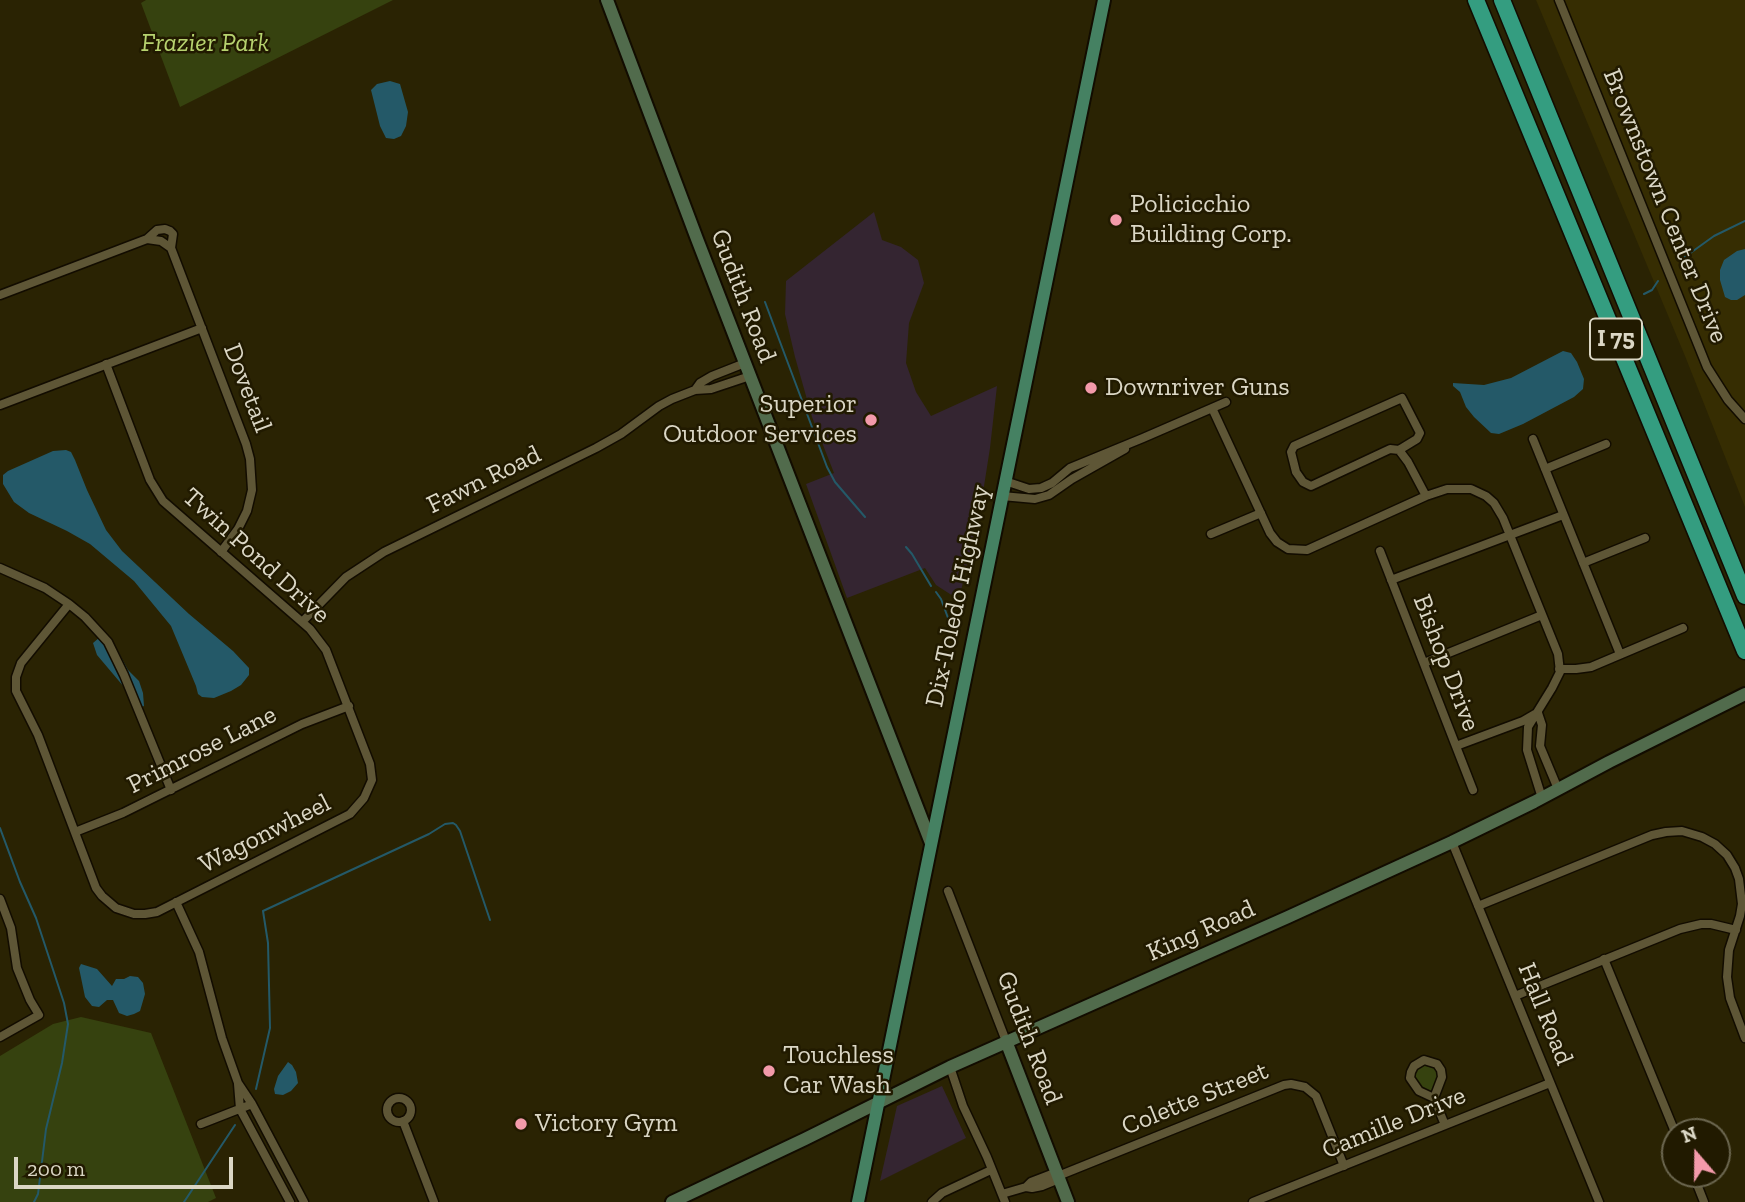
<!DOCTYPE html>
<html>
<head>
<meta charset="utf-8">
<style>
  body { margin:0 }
  #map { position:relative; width:1745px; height:1202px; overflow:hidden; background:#2a2303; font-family:"Zilla Slab",serif }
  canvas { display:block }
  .north { position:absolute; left:1661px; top:1118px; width:70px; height:70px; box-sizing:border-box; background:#211a00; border:2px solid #6b664f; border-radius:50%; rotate:340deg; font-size:19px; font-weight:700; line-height:28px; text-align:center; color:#dbd7c5 }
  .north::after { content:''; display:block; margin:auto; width:24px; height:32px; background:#f39aaa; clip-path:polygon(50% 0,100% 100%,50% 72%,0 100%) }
  .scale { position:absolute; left:14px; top:1157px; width:219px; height:32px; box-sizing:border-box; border:4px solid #dbd7c5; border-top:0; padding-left:9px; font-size:21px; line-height:24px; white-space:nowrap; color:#dbd7c5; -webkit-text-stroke:5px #211a00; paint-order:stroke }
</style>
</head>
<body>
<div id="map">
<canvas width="1745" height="1202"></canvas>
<div class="north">N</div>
<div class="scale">200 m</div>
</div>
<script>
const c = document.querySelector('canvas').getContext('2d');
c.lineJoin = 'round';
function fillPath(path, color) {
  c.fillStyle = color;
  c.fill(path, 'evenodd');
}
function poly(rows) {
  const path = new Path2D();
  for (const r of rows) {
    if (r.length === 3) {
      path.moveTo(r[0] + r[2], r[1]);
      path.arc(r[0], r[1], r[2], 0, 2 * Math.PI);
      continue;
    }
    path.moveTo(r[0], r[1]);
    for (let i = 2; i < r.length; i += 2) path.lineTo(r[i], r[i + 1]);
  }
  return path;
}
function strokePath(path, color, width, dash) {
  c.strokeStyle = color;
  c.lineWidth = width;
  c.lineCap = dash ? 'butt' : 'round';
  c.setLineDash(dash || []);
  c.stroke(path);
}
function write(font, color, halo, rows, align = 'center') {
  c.font = font + ' "Zilla Slab",serif';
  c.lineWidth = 5;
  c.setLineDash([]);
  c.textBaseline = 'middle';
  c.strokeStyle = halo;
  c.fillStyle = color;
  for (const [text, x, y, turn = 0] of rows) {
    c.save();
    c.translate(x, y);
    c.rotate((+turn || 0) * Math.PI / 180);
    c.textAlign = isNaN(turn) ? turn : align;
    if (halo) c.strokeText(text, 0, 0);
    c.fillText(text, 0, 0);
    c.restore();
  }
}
fillPath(poly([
  [874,212,882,240,901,247,918,260,924,283,909,323,906,363,916,392,931,416,997,386,990,448,982,499,961,591,953,596,936,585,925,568,847,598,806,484,834,473,812,417,795,357,785,314,786,281],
  [942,1086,966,1138,880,1181,897,1106]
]), '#342531');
fillPath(poly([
  [1536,0,1745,0,1745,507,1685,356]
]), '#362d02');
fillPath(poly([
  [146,0,393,0,180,107,141,3],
  [81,1017,151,1033,216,1198,208,1202,0,1202,0,1056,53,1024],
  [1425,1064,1434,1067,1438,1072,1439,1077,1432,1092,1420,1087,1415,1081,1415,1071,1418,1067]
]), '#36420f');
fillPath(poly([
  [390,81,400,84,408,112,406,126,401,136,394,139,386,138,380,126,371,90,377,84],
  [1745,249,1745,295,1737,300,1731,300,1725,297,1720,280,1720,270,1724,260,1737,251],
  [1563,351,1571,353,1577,362,1584,379,1583,389,1574,397,1523,424,1499,434,1491,433,1474,417,1466,407,1460,392,1453,386,1453,383,1484,385,1511,378],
  [66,450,71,452,75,460,87,490,106,530,122,551,189,614,233,651,249,668,249,675,241,685,231,691,214,698,202,697,198,694,196,686,171,626,134,581,90,544,67,531,29,513,14,502,3,484,3,475,8,471,53,451],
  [100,637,107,637,113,642,128,670,139,681,143,693,144,706,136,709,131,705,130,698,124,687,97,655,93,643],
  [81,964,97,969,112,986,116,979,124,979,130,976,138,977,143,983,145,994,140,1011,134,1014,127,1016,119,1013,113,1000,107,1000,99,1007,92,1006,85,997,79,968],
  [288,1062,292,1065,296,1072,298,1083,291,1091,283,1095,275,1094,274,1089,278,1076]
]), '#245968');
strokePath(poly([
  [1682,259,1714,236,1745,221],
  [1644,294,1652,290,1658,281],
  [765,302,827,467,835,482,865,517],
  [906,547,912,554,931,586],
  [936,592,941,599,951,626,956,634],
  [0,828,20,882,36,918,64,1003,68,1024,62,1063,46,1129,38,1194,34,1202],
  [256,1089,270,1028,268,943,263,911,429,834,445,824,453,823,456,825,460,831,490,920],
  [184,1202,235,1125]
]), '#245968', 2);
const street = poly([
  [1559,0,1707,367,1728,400,1745,419],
  [147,239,157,230,165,229,170,231,173,234,171,248],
  [0,295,147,239,161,241,171,248,246,444,250,459,252,490,247,511,238,529,221,552],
  [695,390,700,383,712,376,745,363],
  [0,405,202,328],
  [1212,408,1270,533,1277,542,1288,549,1307,550,1426,496,1447,489,1471,489,1486,496,1494,503,1503,518,1558,654,1560,672,1552,688,1528,727,1527,750,1542,798],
  [1533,439,1620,654],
  [1399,450,1417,439,1420,433,1402,398,1294,446,1291,452,1296,472,1303,482,1311,486,1390,449,1399,450,1408,462,1426,496],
  [1545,469,1606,444],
  [1005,481,1029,489,1041,488,1052,483,1070,468,1143,438,1226,402],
  [1002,496,1035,499,1049,495,1072,479,1125,449],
  [1211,534,1261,513],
  [1380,551,1473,790],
  [1583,563,1645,538],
  [0,568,45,588,69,604,21,663,16,677,16,691,38,735,96,888,102,896,116,908,134,914,145,914,157,912,350,814,364,798,372,780,370,764,326,650,310,629,163,501,150,480,106,364],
  [1391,580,1563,515],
  [69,604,85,617,108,642,124,675,171,790],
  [302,622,346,577,384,552,596,448,621,434,659,406,672,399,695,390,711,389,750,376],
  [1424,663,1542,615],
  [1559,669,1576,669,1591,667,1683,628],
  [1538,713,1542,725,1540,746,1558,789],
  [1456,746,1523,721,1535,714],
  [75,832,123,813,302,724,349,706],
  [1452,842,1599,1202],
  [948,891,1006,1041],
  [0,899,11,928,17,968,30,1000,39,1015,0,1037],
  [176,902,199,952,222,1038,238,1083,252,1104,304,1202],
  [1478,906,1652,835,1666,832,1682,831,1702,837,1715,844,1727,855,1735,868,1739,879,1742,904,1740,916,1729,950,1727,977,1730,998,1745,1038],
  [1604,959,1675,1132],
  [1515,996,1680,929,1701,924,1711,924,1736,930],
  [950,1067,963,1106,987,1157,1005,1202],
  [238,1084,240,1109,290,1202],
  [1434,1098,1442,1077,1441,1070,1437,1064,1424,1060,1414,1066,1411,1072,1410,1078,1419,1091,1434,1098,1445,1125],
  [399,1110,12],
  [403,1121,434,1202],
  [201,1124,252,1104],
  [1693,1174,1704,1202],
  [1058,1176,1284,1085,1291,1084,1305,1087,1316,1096,1344,1166],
  [1026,1187,1031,1182,1057,1172],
  [1002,1194,1026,1187,1032,1188,1042,1186,1059,1179],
  [932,1202,942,1193,991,1170],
  [1253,1202,1550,1083]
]);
const secondary = poly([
  [607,0,697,239,931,843],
  [1006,1041,1068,1202],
  [672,1202,805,1139,950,1067,1288,917,1452,842,1534,802,1609,762,1745,694]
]);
const primary = poly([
  [858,1202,1104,0]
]);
const highway = poly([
  [1476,0,1745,651],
  [1502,0,1745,596]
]);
strokePath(street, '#120c00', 11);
strokePath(secondary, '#120c00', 16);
strokePath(primary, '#120c00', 16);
strokePath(highway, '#120c00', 19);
strokePath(street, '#5e5636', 8);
strokePath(secondary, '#516b4c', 12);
strokePath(primary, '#458162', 12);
strokePath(highway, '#349d80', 16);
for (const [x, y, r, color] of [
  [1116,220,7,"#f39aaa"],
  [1091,388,7,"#f39aaa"],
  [871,420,7,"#f39aaa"],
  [769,1071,7,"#f39aaa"],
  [521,1124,7,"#f39aaa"]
]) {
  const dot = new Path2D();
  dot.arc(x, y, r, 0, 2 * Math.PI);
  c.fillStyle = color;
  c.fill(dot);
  strokePath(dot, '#211a00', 2.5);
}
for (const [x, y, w] of [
  [1616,339,52]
]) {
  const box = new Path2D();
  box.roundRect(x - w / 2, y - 20.5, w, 41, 5);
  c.fillStyle = '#211a00';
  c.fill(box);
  strokePath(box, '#dbd7c5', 2);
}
write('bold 24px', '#dbd7c5', null, [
  ["I 75",1616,339]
]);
write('italic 26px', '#b7d36f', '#211a00', [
  ["Frazier Park",205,44]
]);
write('26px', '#dbd7c5', '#211a00', [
  ["Policicchio",1130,205],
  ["Building Corp.",1130,235],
  ["Downriver Guns",1105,388],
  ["Superior",857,405,"right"],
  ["Outdoor Services",857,435,"right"],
  ["Touchless",783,1056],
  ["Car Wash",783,1086],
  ["Victory Gym",535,1124]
], 'left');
write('26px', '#dbd7c5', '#211a00', [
  ["Brownstown Center Drive",1665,206,68],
  ["Gudith Road",743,296,69],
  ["Dovetail",247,388,69],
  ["Fawn Road",484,480,-26],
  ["Twin Pond Drive",256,556,42],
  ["Dix-Toledo Highway",958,596,-78],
  ["Bishop Drive",1446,663,69],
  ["Primrose Lane",202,750,-27],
  ["Wagonwheel",265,834,-27],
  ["King Road",1201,931,-24],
  ["Hall Road",1545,1014,68],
  ["Gudith Road",1029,1038,69],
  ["Colette Street",1195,1099,-22],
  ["Camille Drive",1394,1123,-22]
]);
</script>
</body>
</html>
